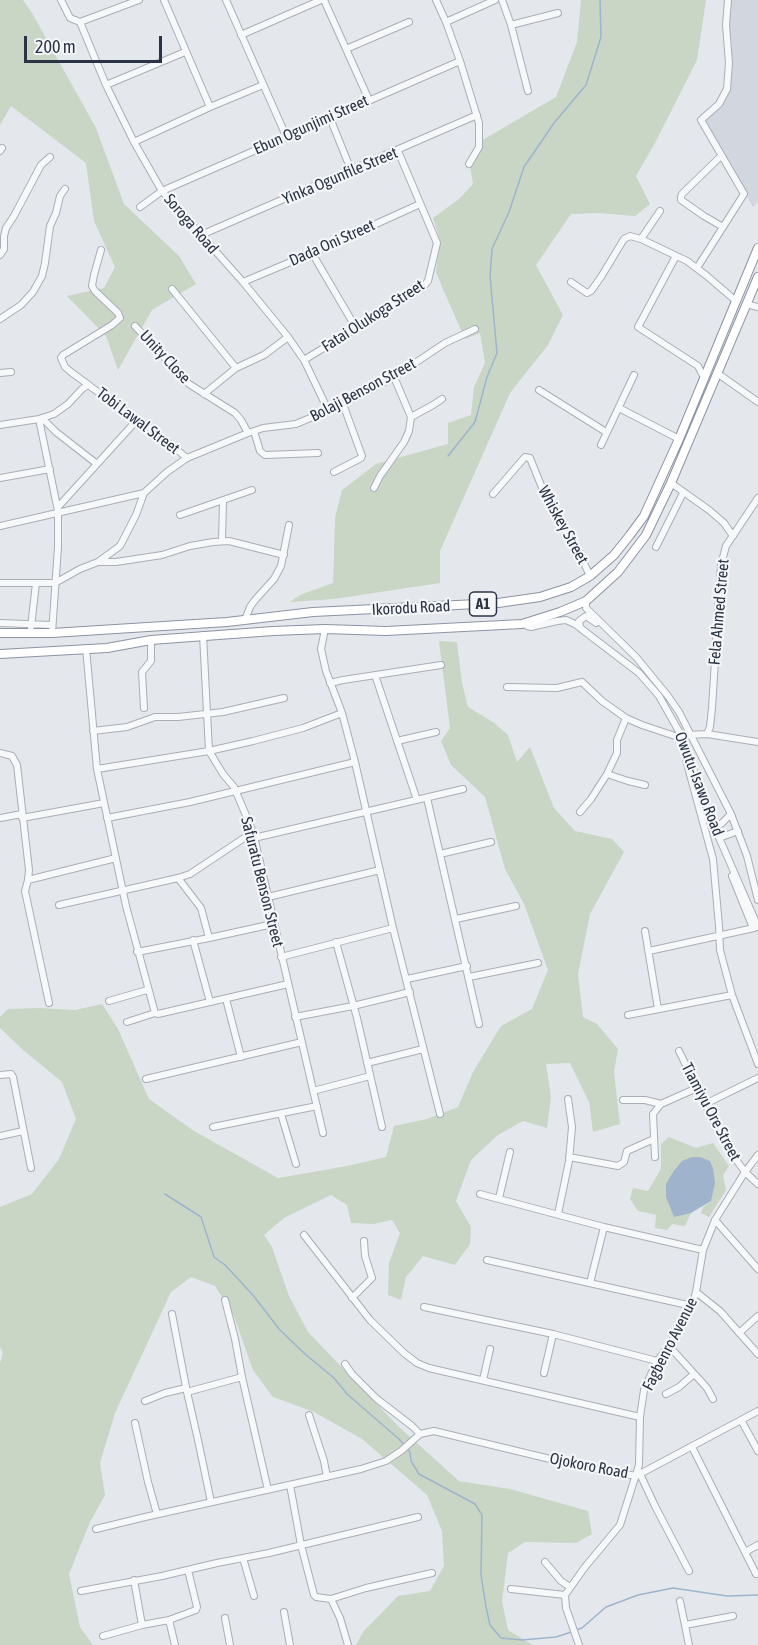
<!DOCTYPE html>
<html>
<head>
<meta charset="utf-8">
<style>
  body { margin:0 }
  #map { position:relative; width:758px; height:1645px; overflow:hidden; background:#e4e7ec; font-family:"Asap Condensed",sans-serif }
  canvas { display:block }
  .scale { position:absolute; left:24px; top:36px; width:138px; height:27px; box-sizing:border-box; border:3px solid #2b3445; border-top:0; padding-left:8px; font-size:18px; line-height:21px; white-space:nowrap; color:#2b3445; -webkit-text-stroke:4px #f4f6f9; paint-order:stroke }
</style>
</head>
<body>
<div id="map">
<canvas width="758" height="1645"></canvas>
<div class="scale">200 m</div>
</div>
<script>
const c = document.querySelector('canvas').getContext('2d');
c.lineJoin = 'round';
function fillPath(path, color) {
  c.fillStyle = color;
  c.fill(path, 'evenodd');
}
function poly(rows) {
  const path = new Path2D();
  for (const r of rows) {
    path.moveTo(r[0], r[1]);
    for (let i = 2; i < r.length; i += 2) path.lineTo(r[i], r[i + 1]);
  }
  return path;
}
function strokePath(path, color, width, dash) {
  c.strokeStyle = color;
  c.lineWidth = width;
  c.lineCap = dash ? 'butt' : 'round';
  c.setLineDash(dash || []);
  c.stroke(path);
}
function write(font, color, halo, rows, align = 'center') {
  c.font = font + ' "Asap Condensed",sans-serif';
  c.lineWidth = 4.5;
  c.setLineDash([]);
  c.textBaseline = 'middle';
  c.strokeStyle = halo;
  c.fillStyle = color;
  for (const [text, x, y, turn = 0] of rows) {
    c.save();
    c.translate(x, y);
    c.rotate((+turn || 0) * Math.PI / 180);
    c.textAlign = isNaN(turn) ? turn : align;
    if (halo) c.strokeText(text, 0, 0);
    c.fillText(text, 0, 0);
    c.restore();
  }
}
fillPath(poly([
  [730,0,758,0,758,201,753,207,703,120,717,108,726,98,730,85,728,30]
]), '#d2d6de');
fillPath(poly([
  [0,0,23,0,32,13,96,128,124,204,179,256,196,284,152,310,118,370,106,336,67,296,104,288,115,267,94,221,86,163,11,106,0,125],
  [581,0,706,0,697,60,655,143,636,176,650,204,635,216,599,213,571,214,536,265,563,315,548,345,510,393,440,551,440,583,334,599,290,602,300,595,333,583,335,518,342,490,376,464,448,444,448,423,471,415,474,387,485,363,480,333,465,339,443,289,436,272,440,240,433,218,459,199,473,184,470,165,481,141,556,97,577,42],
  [439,641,457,642,462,683,468,707,493,722,508,735,517,762,530,747,554,808,575,831,612,839,624,852,590,914,578,974,583,1017,597,1024,618,1049,614,1072,620,1124,593,1132,589,1102,570,1063,546,1064,551,1097,547,1128,523,1121,498,1135,471,1160,456,1201,471,1227,470,1244,455,1265,423,1256,406,1277,401,1300,388,1295,389,1263,400,1233,392,1220,374,1224,351,1223,347,1205,331,1195,284,1218,264,1235,272,1247,289,1296,308,1332,398,1426,459,1481,510,1489,588,1511,592,1534,576,1543,525,1542,508,1553,502,1601,508,1630,533,1645,356,1645,363,1632,398,1596,430,1591,444,1566,442,1531,427,1495,362,1439,314,1412,273,1397,253,1370,234,1316,215,1286,191,1277,171,1292,115,1413,100,1463,105,1495,90,1522,69,1574,80,1627,93,1645,0,1645,0,1363,3,1353,0,1347,0,1207,32,1194,59,1159,76,1119,62,1082,23,1050,0,1028,0,1017,8,1009,39,1008,75,1010,102,1004,118,1029,149,1099,194,1131,278,1178,347,1166,386,1157,394,1126,427,1119,458,1107,473,1072,501,1026,532,1009,548,970,524,904,505,869,485,797,451,765,441,741,450,728],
  [669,1137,696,1148,713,1143,729,1166,723,1175,726,1190,709,1217,701,1213,703,1207,711,1201,674,1216,691,1213,685,1226,672,1224,667,1230,655,1228,656,1215,638,1211,630,1199,633,1188,648,1191,661,1169,661,1144]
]), '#c9d6c5');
fillPath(poly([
  [692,1157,700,1157,710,1161,713,1168,715,1183,711,1201,691,1213,674,1217,666,1197,666,1184,673,1172,682,1161]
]), '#9fb4cc');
strokePath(poly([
  [448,456,475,422,487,377,497,353,490,276,492,249,509,212,524,167,554,123,586,85,601,37,600,0],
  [165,1194,201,1217,214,1257,225,1265,252,1294,280,1330,305,1354,334,1378,347,1394,399,1439,404,1445],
  [407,1449,410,1452,411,1461,419,1474,475,1504,482,1515,481,1575,486,1607,490,1625,501,1638,522,1640,556,1637,571,1632],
  [576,1630,582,1628,606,1607,638,1595,673,1588,727,1596,758,1595]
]), '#9fb4cc', 1.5);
const minor = poly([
  [61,0,70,18,80,22,139,0],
  [164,0,210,107],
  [226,0,286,136],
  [324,0,369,100],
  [436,0,446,22,460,61,479,123,479,147,469,164],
  [502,0,511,25,528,91],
  [80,22,106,85,134,142,162,191,243,282,288,337,304,360,328,410],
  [446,22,495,0],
  [511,25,558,13],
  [241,35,321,0],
  [346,49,409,22],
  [106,85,185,52],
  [330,118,351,170],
  [134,142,210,107,263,85],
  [0,151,2,148],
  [721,156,682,194,681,197,681,200,704,216,723,227],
  [140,207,162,191,460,61],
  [201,235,477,115],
  [641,239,660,211],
  [312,253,356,328],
  [0,255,4,249,4,236,6,228,14,216,41,165,50,157],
  [676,256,638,327,698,366,702,374,705,376],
  [697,268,744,194,701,120,719,104,727,89,729,63,726,25,728,0],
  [243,282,312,253,420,204],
  [571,282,587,293,591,291,601,277,624,239,630,236,641,239,687,261,707,276,736,301],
  [172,289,236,368],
  [746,304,758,307],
  [0,319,21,305,33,292,42,276,45,263,50,226,56,213,60,196,65,189],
  [135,326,189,384,235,413,241,420,248,433],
  [304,360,423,287,428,281,437,243,398,151],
  [0,373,11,372],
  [717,373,758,402],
  [394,377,411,417],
  [90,386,71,372,65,367,61,358,63,355,112,325,120,318,118,313,95,291,92,286,94,275,101,250],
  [539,390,606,432],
  [204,394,236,368,264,355,288,337],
  [619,408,679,439],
  [42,418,56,432,97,464],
  [39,419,58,511,58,547,52,633],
  [0,425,39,419,54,414,68,404,82,389,88,385,154,431,187,458],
  [254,431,260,451,265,455,318,453],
  [601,445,634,375],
  [334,472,361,458,362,456,343,404],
  [0,478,50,469],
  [671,483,709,510,724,523,733,536],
  [374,488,380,476,404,442,409,431,411,417,433,405,442,399],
  [493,494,525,457,530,458,549,505,577,548,590,576],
  [58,507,137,420],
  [180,515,252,490],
  [0,526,144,493],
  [222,541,223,501],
  [656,547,683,493],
  [99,562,116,562,162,555,190,546,213,542,229,541,284,555],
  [0,583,55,583,80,569,98,562,120,546,136,515,144,493,167,472,187,458,248,433,263,428,296,424,343,404,394,377,445,343,475,329],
  [586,601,586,608,636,657,668,696,679,712,731,814,747,856,758,900],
  [245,620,250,607,255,600,274,579,281,566,289,525],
  [0,623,52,625],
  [525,623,527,626,531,627,557,621,566,620,575,624,639,673,659,696,681,735,714,826,758,927],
  [31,627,36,583],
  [580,627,579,621,586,616,596,623],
  [325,629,321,649,326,671,342,713,355,762,393,928,440,1114],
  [203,635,209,751,223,774,234,787,253,832,323,1133],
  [86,648,97,769,126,906,155,1013],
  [375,675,417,800],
  [330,683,343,680,441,665],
  [507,687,557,688,582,682,602,701,626,718,642,725,678,737,681,735],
  [144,708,142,672,151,661,151,640],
  [93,731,127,727,155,717,178,717,223,712,284,698],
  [707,734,710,727,712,708,721,565,726,546,758,498],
  [689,735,707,734,758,742],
  [397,741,436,732],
  [0,753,12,756,17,765,29,870,28,880,25,891,49,1003],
  [686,760,713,859,719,926,720,950,732,995,758,1064],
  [97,769,209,751,253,741,303,728,342,713],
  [607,774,628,781,645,785],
  [427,798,479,1024],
  [580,812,591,799,607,774,617,753,617,740,626,718],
  [0,818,22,814],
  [22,818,104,803],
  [107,818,190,802,355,762],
  [714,826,721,824,731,814],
  [254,838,463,789],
  [719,838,738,831],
  [440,854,491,842],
  [732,876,753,928],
  [178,878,201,908,209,938],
  [28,880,116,858],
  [268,897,380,870],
  [59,905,178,878,190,874,253,832],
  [456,919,516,906],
  [645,931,658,1009],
  [193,940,210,1002],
  [336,942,357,1018,382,1127],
  [649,951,754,928],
  [137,952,209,938,273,924],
  [281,957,393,928],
  [469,977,538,963],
  [407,979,467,966],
  [226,999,241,1057],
  [109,1001,147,990],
  [628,1015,732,995],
  [295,1017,353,1006,410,992],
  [127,1022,155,1013,158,1014,288,984],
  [679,1051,713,1120,732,1154,745,1172,758,1184],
  [367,1063,423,1049],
  [0,1075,11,1074,13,1077,31,1168],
  [146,1079,302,1042],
  [313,1091,370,1076],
  [623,1100,645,1100,661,1104],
  [705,1104,758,1078],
  [281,1114,296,1164],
  [213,1127,317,1106],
  [0,1136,23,1131],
  [569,1157,618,1166,624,1162,627,1151,654,1139],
  [655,1157,653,1114,661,1104,697,1088],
  [480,1194,604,1227,703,1250],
  [499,1198,510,1152],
  [558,1214,569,1161,572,1127,568,1099],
  [715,1220,758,1269],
  [304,1235,370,1320,404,1353,417,1363,429,1368,640,1417],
  [487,1260,692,1306],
  [590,1283,604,1227],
  [696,1292,720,1311,758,1354],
  [352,1298,372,1278,365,1256,364,1241],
  [225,1300,235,1339,242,1377,268,1490],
  [424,1307,553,1334,657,1361],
  [172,1314,187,1392],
  [739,1333,758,1316],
  [669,1346,707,1388,713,1399],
  [345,1364,352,1374,377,1399,412,1426,420,1434],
  [544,1373,553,1334],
  [483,1380,490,1349],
  [666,1394,679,1387,694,1374],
  [145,1401,165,1393,186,1388],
  [309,1415,324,1461,327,1477],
  [741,1420,758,1451],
  [135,1423,148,1482,157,1514],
  [692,1447,756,1574],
  [640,1474,655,1506,689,1571],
  [290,1485,301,1545,314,1595,316,1597,331,1599,366,1588,432,1573],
  [211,1502,198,1440,187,1392,242,1377],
  [96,1529,145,1517,361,1469,386,1461,401,1451,420,1434,434,1431,575,1465,636,1476,758,1411],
  [745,1552,758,1545],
  [243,1558,254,1596],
  [545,1562,561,1581,570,1587],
  [134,1580,142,1625],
  [511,1589,565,1595],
  [81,1591,162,1576,217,1563,269,1553,418,1517],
  [331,1599,340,1618,348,1645],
  [680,1601,689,1645],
  [284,1612,290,1645],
  [225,1618,230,1645],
  [169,1620,175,1645],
  [685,1625,733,1616],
  [103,1636,142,1625,169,1620,196,1610,197,1607,188,1570],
  [579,1645,566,1608,565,1595,585,1567,620,1525,639,1465,640,1417,644,1390,657,1361,669,1346,692,1306,696,1292,703,1250,715,1220,745,1172,758,1155]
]);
const highway = poly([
  [0,633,52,633,227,622,313,612,498,603,540,597,571,587,590,576,614,555,630,535,644,516,679,439,758,248],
  [0,654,107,648,151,640,273,631,325,629,386,631,522,624,560,612,586,601,618,572,646,535,671,483,758,277]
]);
strokePath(minor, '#a9aeb7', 8);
strokePath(highway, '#8b94a3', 10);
strokePath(minor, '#f7f8fa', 6);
strokePath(highway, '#fff', 8);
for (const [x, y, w] of [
  [483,604,27]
]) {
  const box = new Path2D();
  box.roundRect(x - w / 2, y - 12, w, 24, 4.5);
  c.fillStyle = '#f4f6f9';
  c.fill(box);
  strokePath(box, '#2b3445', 1.5);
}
write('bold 15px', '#2b3445', null, [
  ["A1",483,604]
]);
write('16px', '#2b3445', '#f4f6f9', [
  ["Ebun Ogunjimi Street",311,125,-24],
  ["Yinka Ogunfile Street",340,176,-23],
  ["Soroga Road",191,224,49],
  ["Dada Oni Street",332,243,-24],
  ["Fatai Olukoga Street",373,316,-33],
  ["Unity Close",165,357,47],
  ["Bolaji Benson Street",363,390,-28],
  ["Tobi Lawal Street",138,421,37],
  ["Whiskey Street",563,525,61],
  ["Ikorodu Road",411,608,-3],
  ["Fela Ahmed Street",719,612,-85],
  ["Owutu-Isawo Road",699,784,69],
  ["Safuratu Benson Street",262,882,76],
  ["Tiamiyu Ore Street",711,1112,62],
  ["Fagbenro Avenue",670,1344,-63],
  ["Ojokoro Road",589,1466,11]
]);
</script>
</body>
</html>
